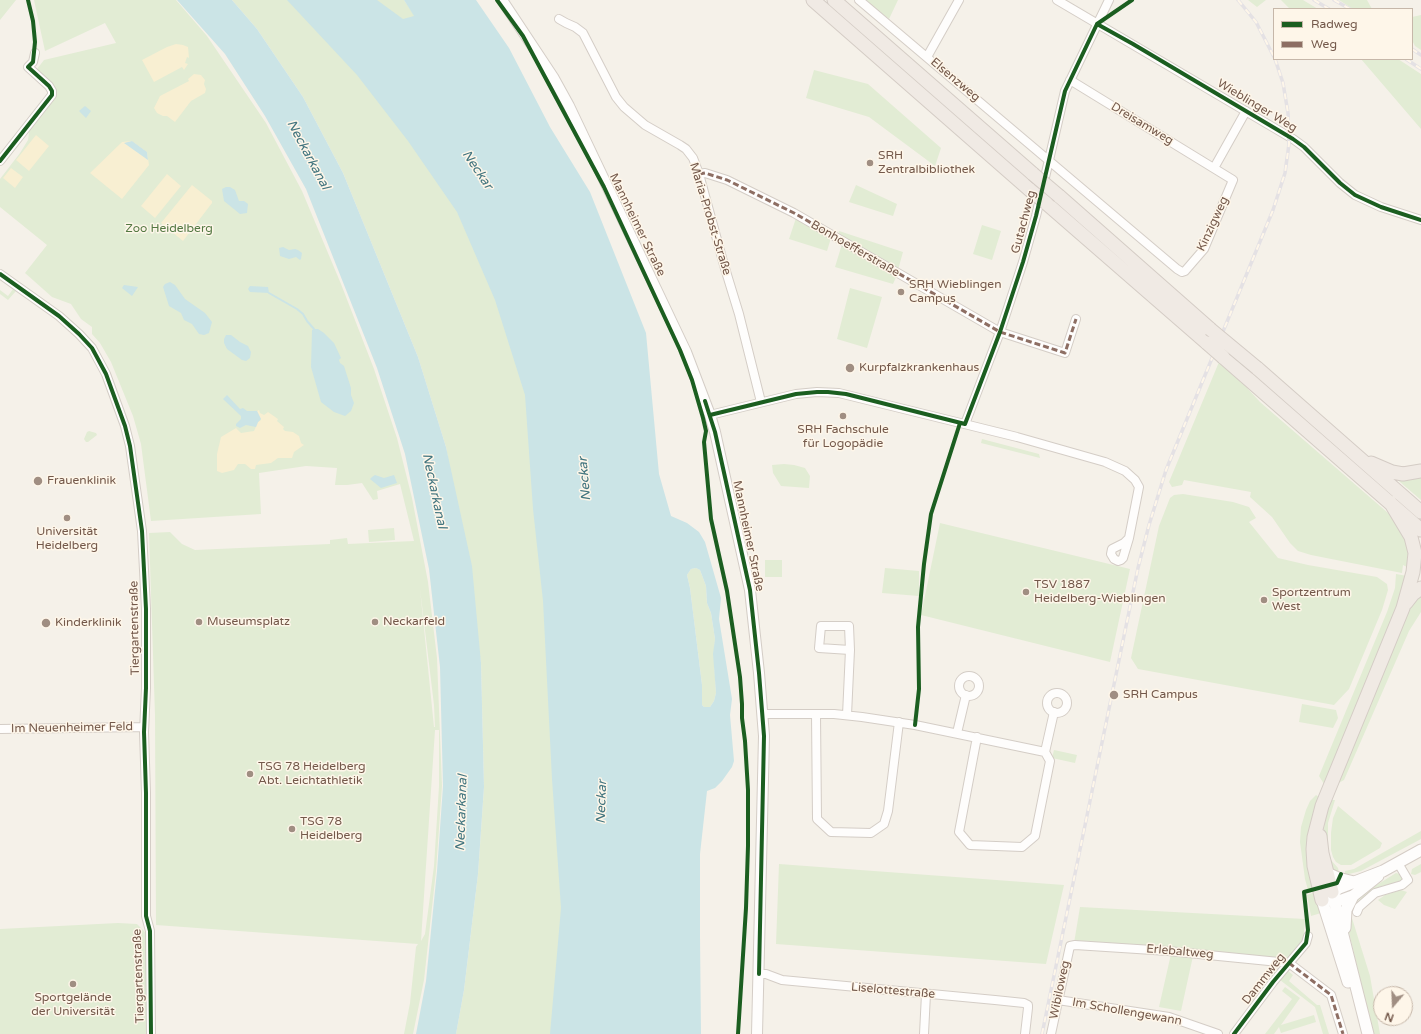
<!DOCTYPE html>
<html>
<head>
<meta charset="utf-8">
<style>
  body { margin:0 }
  #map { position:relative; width:1421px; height:1034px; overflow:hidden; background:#f5f1e9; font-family:"Varela Round",sans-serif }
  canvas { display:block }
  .legend { position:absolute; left:1273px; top:8px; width:140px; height:52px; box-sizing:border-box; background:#fef6e9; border:1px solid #c6b7a9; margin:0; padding:5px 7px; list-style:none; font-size:12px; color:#73584a }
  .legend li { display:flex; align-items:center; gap:8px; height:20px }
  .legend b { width:20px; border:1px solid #c6b7a9 }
  .north { position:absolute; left:1373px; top:986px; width:40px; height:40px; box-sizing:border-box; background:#fef6e9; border:1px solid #c6b7a9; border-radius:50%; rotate:199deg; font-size:11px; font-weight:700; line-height:16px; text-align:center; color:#73584a }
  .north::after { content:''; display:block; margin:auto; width:14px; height:18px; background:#a08e82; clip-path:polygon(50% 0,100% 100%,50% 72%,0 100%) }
</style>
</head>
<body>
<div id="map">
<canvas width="1421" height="1034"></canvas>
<ul class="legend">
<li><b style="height:5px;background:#1b5e20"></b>Radweg</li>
<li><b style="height:5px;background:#8d6e63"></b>Weg</li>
</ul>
<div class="north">N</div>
</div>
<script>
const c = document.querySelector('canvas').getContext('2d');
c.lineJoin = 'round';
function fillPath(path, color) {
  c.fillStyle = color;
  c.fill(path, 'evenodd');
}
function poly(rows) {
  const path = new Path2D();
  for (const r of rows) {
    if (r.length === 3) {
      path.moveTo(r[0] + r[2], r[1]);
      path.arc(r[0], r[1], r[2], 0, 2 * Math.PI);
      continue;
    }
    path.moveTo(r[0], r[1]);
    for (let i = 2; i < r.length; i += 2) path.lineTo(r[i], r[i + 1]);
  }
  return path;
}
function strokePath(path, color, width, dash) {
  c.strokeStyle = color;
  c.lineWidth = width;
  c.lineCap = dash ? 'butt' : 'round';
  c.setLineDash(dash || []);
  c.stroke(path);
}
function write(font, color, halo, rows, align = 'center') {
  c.font = font + ' "Varela Round",sans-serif';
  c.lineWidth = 3;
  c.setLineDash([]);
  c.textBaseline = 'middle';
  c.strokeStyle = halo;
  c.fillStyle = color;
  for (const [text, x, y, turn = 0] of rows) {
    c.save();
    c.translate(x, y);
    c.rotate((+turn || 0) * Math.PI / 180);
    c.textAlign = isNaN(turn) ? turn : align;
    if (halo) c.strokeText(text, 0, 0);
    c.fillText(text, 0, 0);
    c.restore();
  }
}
fillPath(poly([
  [0,0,16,0,0,20],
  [34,0,176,0,207,36,266,123,302,191,341,284,374,369,397,438,412,498,428,582,437,658,442,786,436,871,424,980,413,1034,404,1034,410,1003,416,947,418,944,156,925,155,715,149,533,170,532,182,544,195,550,330,544,330,540,347,538,348,544,414,541,400,484,377,491,378,499,373,500,362,483,347,485,335,485,337,468,306,466,259,473,261,514,151,521,141,444,133,416,111,362,100,343,92,334,92,327,81,319,71,304,52,297,25,273,47,245,0,207,0,179,20,153,28,140,30,126,52,97,49,86,37,69,44,60,116,43,105,23,45,51],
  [420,589,434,705,435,727,434,727],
  [435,730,439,730,439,786,434,866,425,934,421,941],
  [232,0,404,0,415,16,533,250,610,1034,456,1034,464,990,478,874,484,787,481,663,446,447,418,357,343,173,303,97,257,29],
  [864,0,898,0,889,19],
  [1248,0,1266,0,1257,7],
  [1281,0,1303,0,1318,9,1290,9],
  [1339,0,1367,0,1372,9,1353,9],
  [1421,15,1421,50,1415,46,1412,40,1412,17],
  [1361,59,1398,59,1421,74,1421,129],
  [814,70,868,84,941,148,935,166,869,117,806,98],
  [856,185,897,204,893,216,849,202],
  [796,218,831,238,827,251,789,239],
  [982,225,1001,231,992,260,973,254],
  [839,231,903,252,898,270,838,236],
  [842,244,897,275,893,284,835,267],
  [850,288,882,297,867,348,837,339],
  [13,289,16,291,8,300,0,294,0,290,8,296],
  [1219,362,1238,378,1260,402,1395,519,1402,528,1409,549,1409,568,1403,565,1402,573,1311,555,1298,551,1290,543,1272,517,1250,497,1251,492,1184,480,1182,485,1172,487,1169,482],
  [89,431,96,433,97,435,88,442,86,442,84,439,87,432],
  [982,439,1039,454,1040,458,981,443],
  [784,464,794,465,805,468,810,476,809,488,781,486,773,473,772,465],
  [1393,476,1421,476,1421,500],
  [1183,494,1233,502,1249,507,1256,518,1249,522,1278,558,1308,565,1377,577,1387,584,1388,590,1382,610,1349,689,1334,705,1138,669,1131,658,1159,526,1170,498,1174,495],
  [940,523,1130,569,1110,662,921,615],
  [394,528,395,540,369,542,368,530],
  [765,560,782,560,782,577,765,577],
  [696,568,700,570,706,586,707,603,711,613,715,639,714,661,716,693,714,701,710,707,704,707,702,705,702,685,690,588,687,575,691,569],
  [885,568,919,571,919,596,882,593],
  [1396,574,1407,576,1406,586,1324,784,1319,776,1387,612,1395,588],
  [1421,595,1421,612,1409,631,1344,780,1337,784,1407,615,1413,604],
  [1302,704,1336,710,1338,718,1333,728,1299,722],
  [1054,750,1077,755,1075,763,1052,758],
  [1316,795,1319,797,1316,888,1308,890,1305,879,1300,842,1301,827,1306,810,1310,801],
  [1330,800,1335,800,1328,823,1328,853,1331,860,1338,868,1339,872,1337,875,1327,865,1323,836,1326,813],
  [1338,806,1382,843,1380,848,1351,865,1341,865,1336,862,1333,857,1331,850,1331,833,1333,818],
  [1421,831,1421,839,1361,871,1345,875,1345,871,1354,869],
  [779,864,1064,885,1046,964,776,944],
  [1421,864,1421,872,1415,875,1411,874,1412,869],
  [1396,873,1400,874,1402,876,1403,879,1401,882,1382,886,1374,890,1359,900,1353,907,1354,901,1359,896],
  [1401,890,1407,892,1395,909,1384,905,1378,900,1385,895],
  [1316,892,1321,913,1311,916,1307,895],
  [1080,907,1305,919,1303,944,1289,961,1166,947,1074,943],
  [1351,915,1370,976,1380,1034,1373,1034,1347,924],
  [118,923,137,924,147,934,146,1034,0,1034,0,929],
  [1171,954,1193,956,1181,1011,1159,1007],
  [1287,970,1293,975,1289,981,1317,1005,1320,1005,1329,1034,1323,1034,1315,1007,1280,980],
  [1285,987,1300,998,1281,1025,1314,1015,1316,1022,1281,1033,1279,1027,1274,1034,1265,1034,1292,999,1282,991]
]), '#e2ecd4');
fillPath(poly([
  [176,44,183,45,188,47,189,58,187,57,185,63,188,64,184,70,182,67,154,82,142,60,167,47],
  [194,74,201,75,205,80,204,84,206,89,205,93,191,101,175,122,167,116,163,116,157,113,154,108,160,96,189,81,188,79],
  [36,135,49,146,29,171,16,160],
  [132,141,147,152,149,165,122,199,90,173,122,142],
  [11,168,23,177,15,188,3,178],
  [167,174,181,186,155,218,141,206],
  [192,185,212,201,212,203,183,241,161,223],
  [259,410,260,413,264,415,268,412,278,419,277,421,284,427,283,429,285,431,293,432,299,436,301,443,304,445,294,452,292,458,278,458,271,463,256,465,255,469,251,469,245,464,238,464,234,470,222,473,217,471,217,454,221,437,236,428,241,433,254,431,258,422,261,420,257,411]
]), '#f8efd2');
fillPath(poly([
  [177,0,232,0,257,29,303,97,343,173,418,357,446,447,472,566,481,663,484,787,478,874,464,990,456,1034,416,1034,426,981,437,871,443,786,440,667,429,569,405,454,377,368,306,189,265,116,225,54],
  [287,0,377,0,403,19,414,16,404,0,476,0,509,48,550,127,590,192,646,333,659,474,671,516,687,523,699,532,705,542,721,598,719,619,732,699,730,715,734,761,732,767,722,781,715,788,707,791,700,854,700,936,701,1034,550,1034,561,908,552,779,543,601,533,509,525,395,495,300,457,212,408,141,357,75],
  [696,568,700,570,706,586,707,603,711,613,715,639,713,654,716,693,714,701,710,707,704,707,702,705,702,685,690,588,687,575,691,569],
  [85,106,91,111,86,118,79,111],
  [132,141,147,152,148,160,124,143],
  [226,187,230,187,235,190,239,201,244,201,248,204,247,213,240,214,224,201,222,189],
  [283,247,289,250,295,249,298,250,302,253,301,259,300,260,296,257,289,259,280,256,279,248],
  [170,282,175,285,185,299,205,313,212,322,209,333,204,335,199,334,192,324,184,320,181,313,169,306,163,287,165,284],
  [124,285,138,287,132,296,122,288],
  [250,286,268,287,269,293,250,292,248,289],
  [314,329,318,329,324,333,334,343,341,358,339,360,340,363,344,366,351,388,351,395,354,403,351,411,345,416,334,412,321,402,311,367,312,330],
  [226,335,231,335,240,342,248,346,251,352,250,358,246,361,242,360,227,349,224,343,224,339],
  [227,395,240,409,243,408,247,411,257,411,261,419,258,422,256,427,246,425,240,428,236,426,236,424,241,419,241,416,223,399],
  [375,475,384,478,394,475,397,483,381,488,370,479,372,477]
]), '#cbe4e6');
strokePath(poly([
  [269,293,297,309,303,314,307,321,314,329]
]), '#cbe4e6', 2);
const minor = poly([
  [859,0,1177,269,1182,272,1185,271,1204,249,1233,180,1070,80],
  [1057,0,1293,139,1304,147,1340,183,1355,195,1381,207,1421,220],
  [559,19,566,23,575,27,583,33,616,97,624,107,645,125,680,145,686,149,693,158,699,174,724,265,739,314,761,402],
  [927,57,959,0],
  [0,161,52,95,52,91,49,86,28,67,33,62,35,53],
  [1214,168,1246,111],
  [699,174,705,173,727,180,794,213,1000,332,1065,353,1076,319],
  [0,274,59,316,79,334,92,348,106,374,125,426,130,446,142,531,146,609,146,688,144,732,146,793,146,916,150,931,151,1034],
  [710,415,796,394,817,392,839,393,1017,437,1105,462,1125,471,1135,480,1139,487,1129,538,1124,543,1112,549,1111,554,1114,559,1118,561,1121,560,1123,558,1129,538],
  [965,424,1000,332,1023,262,1036,216,1065,91,1109,0],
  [969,686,10],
  [1057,703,10],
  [762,714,834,714,862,717,915,725,1045,752],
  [816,714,817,819,831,832,871,833,884,824,888,811,899,722],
  [847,715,850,650,849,626,821,626,819,648,850,650],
  [0,729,144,727],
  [957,733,966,695],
  [977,737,959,832,970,845,1022,847,1035,836,1050,761,1045,752],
  [1045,752,1054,712],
  [1357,912,1359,907,1375,893,1402,885,1408,880,1398,863],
  [1289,963,1331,995,1343,1034],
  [759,974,766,974,782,980,995,1000,1024,1003,1028,1005,1028,1008,1025,1034],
  [1058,1000,1169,1017,1218,1034],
  [924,1034,926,994],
  [1051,1034,1070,946,1075,945,1168,951,1289,963],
  [1234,1034,1273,982,1306,943,1308,936]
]);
const tertiary = poly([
  [502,0,553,77,569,106,686,352,710,415,715,432,750,590,759,673,764,736,757,1034]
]);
const secondary = poly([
  [1327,873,1338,878,1354,882],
  [1332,892,1368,1034],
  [1328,896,1339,888,1383,871,1421,850],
  [1322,900,1348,982],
  [1327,900,1342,900,1353,896,1378,876],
  [1345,928,1346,910,1353,896]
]);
const trunk = poly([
  [813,0,1030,190],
  [834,0,1033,174],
  [1059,196,1210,329],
  [1046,203,1207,343],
  [1223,357,1421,530],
  [1257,368,1421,512],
  [1371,463,1392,472,1403,474,1421,471],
  [1406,603,1413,594,1421,588],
  [1320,836,1322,853,1332,892],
  [1322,900,1314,866,1313,849,1314,837,1322,806,1403,608,1413,572,1415,553,1411,537,1390,502]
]);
strokePath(minor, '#d4cdc6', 10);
strokePath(tertiary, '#d4cdc6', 12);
strokePath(secondary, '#d5cdc6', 13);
strokePath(trunk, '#d4ccc5', 15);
strokePath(minor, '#fefdfc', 8);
strokePath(tertiary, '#fefdfc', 10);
strokePath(secondary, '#fefdfc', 11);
strokePath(trunk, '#f0eae4', 13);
const rail = poly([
  [1238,0,1256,22,1274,57],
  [1314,0,1329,9],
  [1334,0,1350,9],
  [1412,49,1421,55],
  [1406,59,1421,69],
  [1042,1034,1138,568,1149,525,1166,470,1273,210,1285,173,1289,144,1288,113,1283,83,1275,59]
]);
strokePath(rail, '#e4e1e4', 3.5);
strokePath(rail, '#fef6e9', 2, [6]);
const trunkBridge = poly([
  [1033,174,1059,196],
  [1030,190,1046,203],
  [1210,329,1257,368],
  [1207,343,1223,357]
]);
strokePath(trunkBridge, '#d4ccc5', 15, []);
strokePath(trunkBridge, '#f0eae4', 13);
strokePath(poly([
  [699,174,705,173,727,180,794,213,1000,332,1065,353,1076,319],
  [1289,963,1331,995,1343,1034]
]), '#8d6e63', 3, [6, 3]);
strokePath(poly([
  [497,0,523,36,604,187,680,350,692,380,703,418,706,431,704,442,711,519,727,591,740,677,742,704,742,718,745,741,748,790,748,846,746,908,738,1034],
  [1097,24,1133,44,1293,139,1304,147,1340,183,1355,195,1381,207,1421,220],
  [0,161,52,95,52,91,49,86,28,67,33,62,35,42,33,21,28,0],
  [0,274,59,316,79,334,92,348,106,374,125,426,130,446,142,531,146,609,146,688,144,732,146,793,146,916,150,931,151,1034],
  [705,401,715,432,750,590,759,673,764,736,759,974],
  [710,415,796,394,817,392,828,392,846,394,965,424,1000,332,1023,262,1036,216,1065,91,1097,24,1132,0],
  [915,725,919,689,918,627,924,564,931,514,960,423],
  [1234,1034,1273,982,1306,943,1308,930,1304,892,1337,883,1341,874]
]), '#1b5e20', 4);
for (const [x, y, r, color] of [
  [870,163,4,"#a08e82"],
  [901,292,4,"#a08e82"],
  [850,368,5,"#a08e82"],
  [843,416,4,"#a08e82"],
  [38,481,5,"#a08e82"],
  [67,518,4,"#a08e82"],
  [1026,592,4,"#a08e82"],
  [1264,600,4,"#a08e82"],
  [199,622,4,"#a08e82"],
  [375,622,4,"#a08e82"],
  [46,623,5,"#a08e82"],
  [1114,695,5,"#a08e82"],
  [250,774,4,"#a08e82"],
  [292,829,4,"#a08e82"],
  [73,984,4,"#a08e82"]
]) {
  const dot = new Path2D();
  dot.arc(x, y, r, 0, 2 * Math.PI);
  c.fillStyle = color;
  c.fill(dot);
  strokePath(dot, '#fef6e9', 1.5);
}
write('12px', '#73584a', '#fef6e9', [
  ["Elsenzweg",955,80,40],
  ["Wieblinger Weg",1257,106,31],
  ["Dreisamweg",1142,124,31],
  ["Maria-Probst-Straße",710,219,73],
  ["Gutachweg",1024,222,-75],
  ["Kinzigweg",1213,224,-65],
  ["Mannheimer Straße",637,225,64],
  ["Bonhoefferstraße",855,249,30],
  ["Mannheimer Straße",748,536,78],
  ["Tiergartenstraße",135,628,-91],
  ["Im Neuenheimer Feld",72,728,-1],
  ["Erlebaltweg",1180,952,5],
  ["Tiergartenstraße",139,976,-92],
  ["Dammweg",1264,979,-52],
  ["Wibiloweg",1060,990,-78],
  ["Liselottestraße",893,991,5],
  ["Im Schollengewann",1127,1012,10]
]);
write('12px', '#73584a', '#fef6e9', [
  ["SRH",878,156],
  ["Zentralbibliothek",878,170],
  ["SRH Wieblingen",909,285],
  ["Campus",909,299],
  ["Kurpfalzkrankenhaus",859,368],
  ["SRH Fachschule",843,430,"center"],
  ["für Logopädie",843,444,"center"],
  ["Frauenklinik",47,481],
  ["Universität",67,532,"center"],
  ["Heidelberg",67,546,"center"],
  ["TSV 1887",1034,585],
  ["Heidelberg-Wieblingen",1034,599],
  ["Sportzentrum",1272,593],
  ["West",1272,607],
  ["Museumsplatz",207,622],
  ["Neckarfeld",383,622],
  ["Kinderklinik",55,623],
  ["SRH Campus",1123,695],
  ["TSG 78 Heidelberg",258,767],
  ["Abt. Leichtathletik",258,781],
  ["TSG 78",300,822],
  ["Heidelberg",300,836],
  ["Sportgelände",73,998,"center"],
  ["der Universität",73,1012,"center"]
], 'left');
write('12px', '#537842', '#fef6e9', [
  ["Zoo Heidelberg",169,229]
]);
write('italic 13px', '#42757f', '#fef6e9', [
  ["Neckarkanal",308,155,62],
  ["Neckar",477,170,56],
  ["Neckar",585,479,-95],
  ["Neckarkanal",434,491,78],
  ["Neckar",602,802,-88],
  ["Neckarkanal",462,813,-88]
]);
</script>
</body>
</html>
